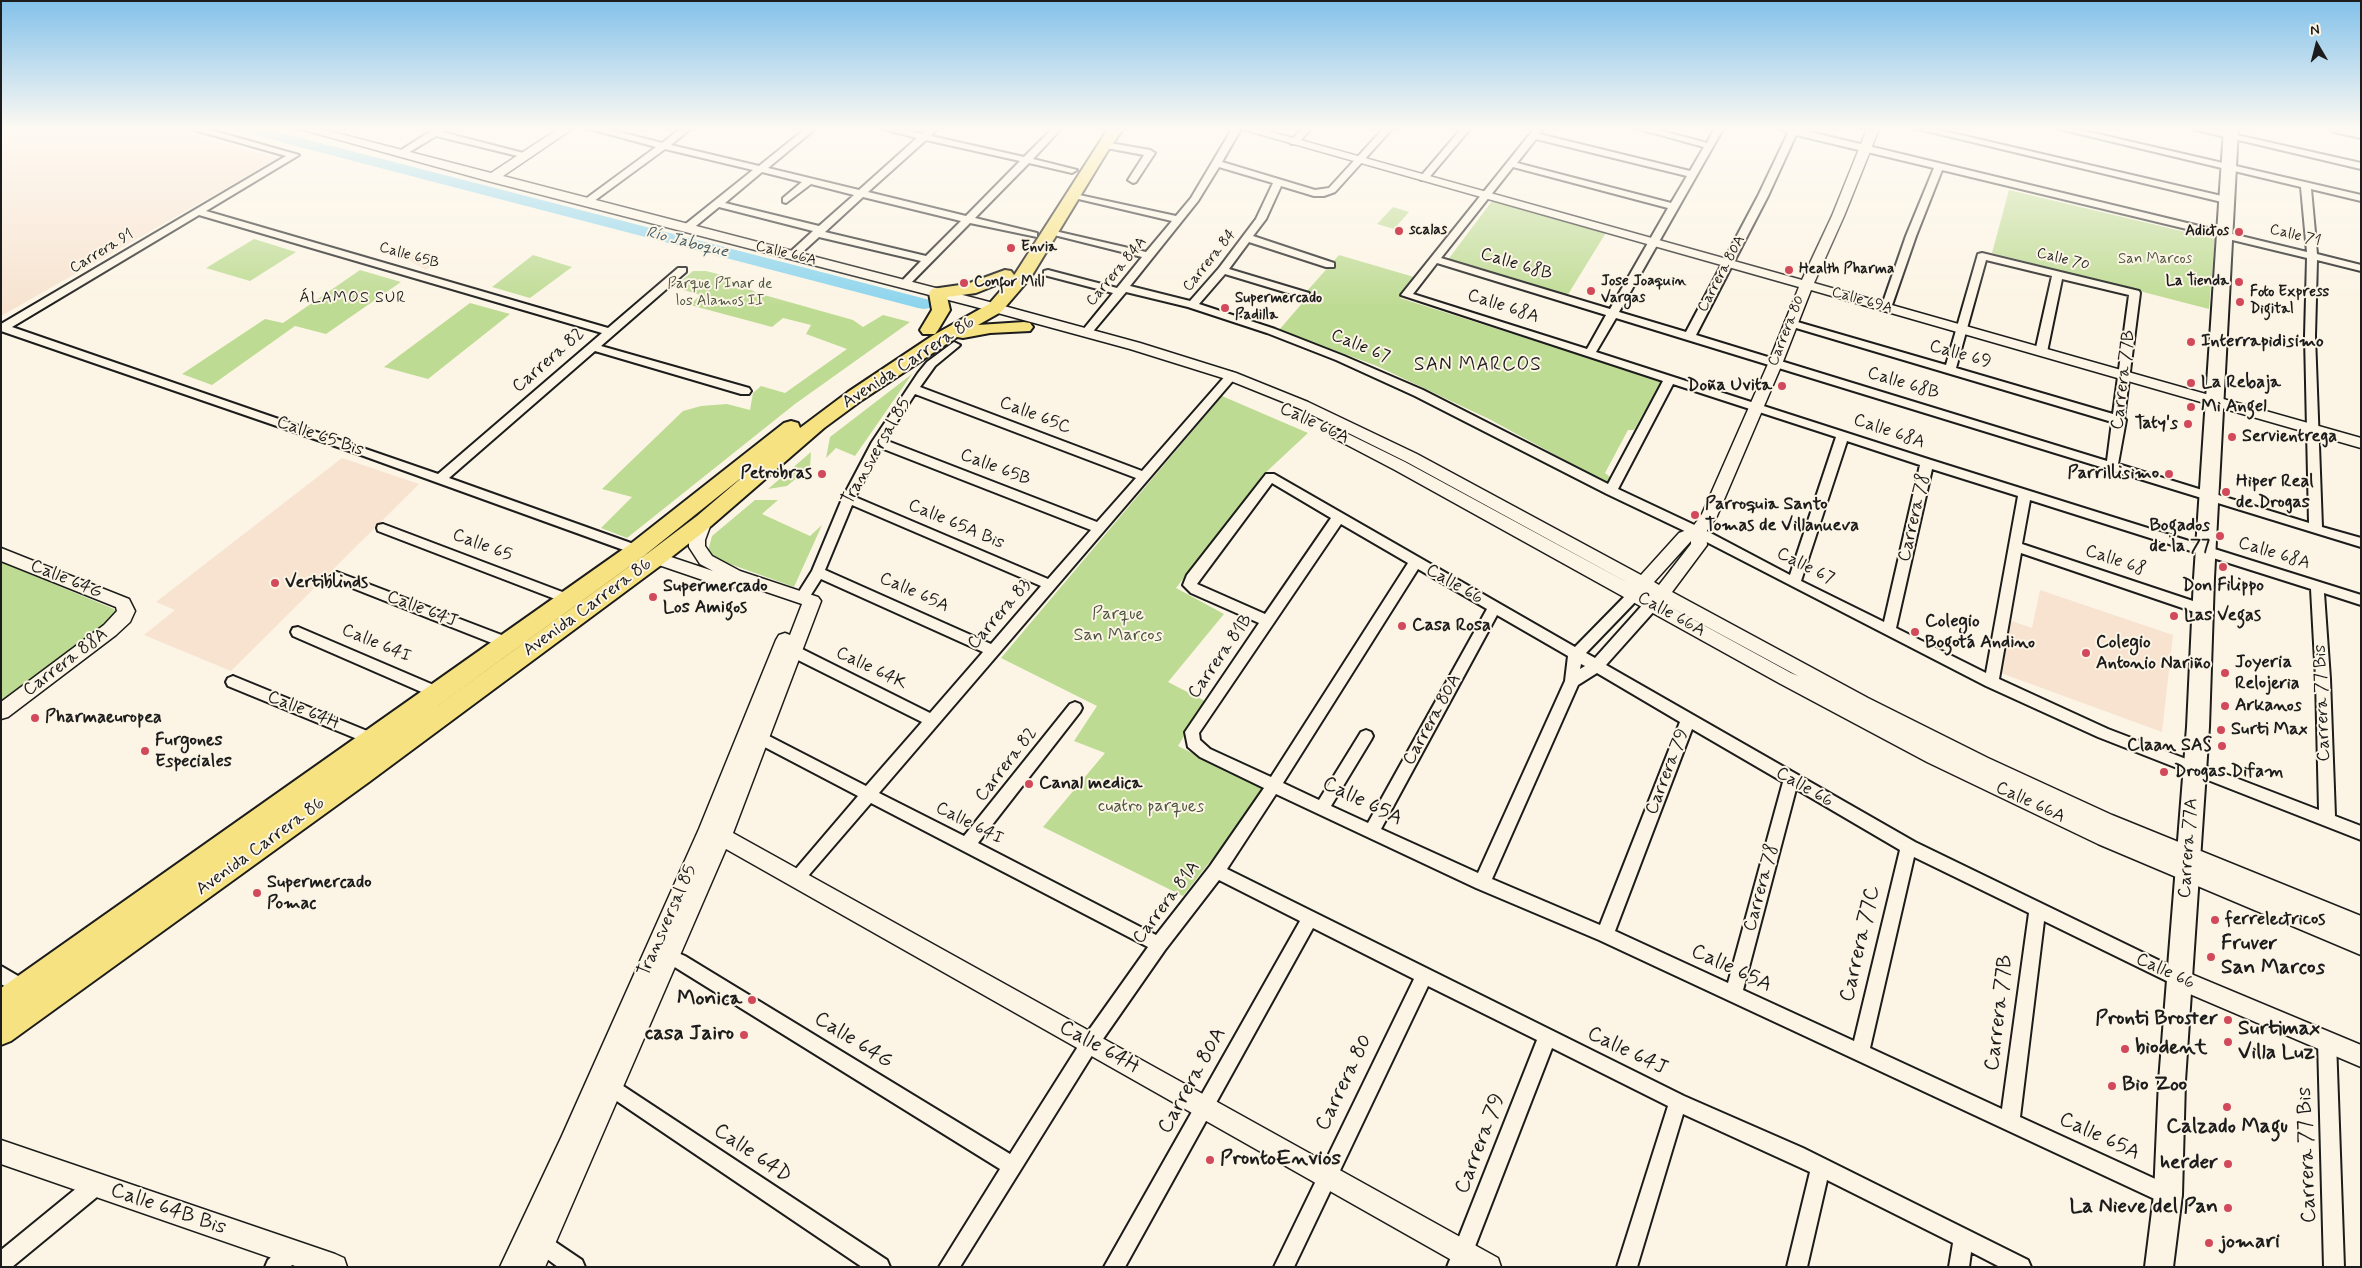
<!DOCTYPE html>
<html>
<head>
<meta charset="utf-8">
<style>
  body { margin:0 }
  #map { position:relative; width:2362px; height:1268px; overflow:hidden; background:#fcf5e5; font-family:Mynerve,sans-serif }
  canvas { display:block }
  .frame { position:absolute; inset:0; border:2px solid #1c1c1c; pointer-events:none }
  .north { position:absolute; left:2292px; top:20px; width:50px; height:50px; -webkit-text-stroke:4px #fcf5e5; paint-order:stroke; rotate:352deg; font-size:14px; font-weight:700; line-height:20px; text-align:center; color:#1c1c1c }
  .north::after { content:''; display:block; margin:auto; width:18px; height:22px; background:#1c1c1c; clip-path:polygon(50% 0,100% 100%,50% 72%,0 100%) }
</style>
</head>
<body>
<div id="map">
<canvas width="2362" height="1268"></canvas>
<div class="frame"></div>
<div class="north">N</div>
</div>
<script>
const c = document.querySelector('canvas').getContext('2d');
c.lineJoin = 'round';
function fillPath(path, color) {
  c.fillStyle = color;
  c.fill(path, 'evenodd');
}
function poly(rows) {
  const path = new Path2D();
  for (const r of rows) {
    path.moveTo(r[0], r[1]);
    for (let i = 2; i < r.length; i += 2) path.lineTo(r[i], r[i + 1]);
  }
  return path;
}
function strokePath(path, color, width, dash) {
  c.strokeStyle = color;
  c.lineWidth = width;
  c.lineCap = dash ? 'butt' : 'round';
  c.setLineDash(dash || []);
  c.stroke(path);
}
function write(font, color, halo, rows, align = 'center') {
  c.font = font + ' Mynerve,sans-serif';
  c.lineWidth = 4;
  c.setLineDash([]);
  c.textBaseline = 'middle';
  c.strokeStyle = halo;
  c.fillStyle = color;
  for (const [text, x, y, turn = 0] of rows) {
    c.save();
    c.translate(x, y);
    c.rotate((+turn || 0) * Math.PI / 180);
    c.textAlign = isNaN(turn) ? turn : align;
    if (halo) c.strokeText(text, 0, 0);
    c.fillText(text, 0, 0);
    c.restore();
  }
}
fillPath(poly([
  [1,129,167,129,279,158,1,316],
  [413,254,438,261,426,270,406,259],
  [342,458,419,484,231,671,144,635,175,610,156,602],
  [2040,590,2173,635,2162,732,1998,672,2009,620,2032,628]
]), '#f7e3d0');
fillPath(poly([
  [2009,190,2215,239,2209,309,1992,253],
  [1492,201,1607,231,1567,296,1447,261],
  [1393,207,1409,212,1394,229,1377,224],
  [254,239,296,252,250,281,206,268],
  [533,255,572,267,530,298,492,287],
  [1339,255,1414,277,1400,298,1661,381,1634,430,1628,430,1605,473,1610,477,1607,483,1489,419,1377,366,1279,330,1311,293,1307,291],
  [360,270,401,282,326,334,295,326,212,385,182,374,265,319,283,323],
  [693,271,706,271,726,276,757,293,853,320,863,327,883,315,910,322,795,404,627,538,601,528,632,497,602,489,683,411,701,406,727,404,750,410,753,393,761,386,785,393,847,349,806,334,811,325,783,318,772,327,690,305,700,295,674,287],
  [470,303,510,314,428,379,384,367],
  [912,374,855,456,836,448,826,458,830,437],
  [1222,396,1308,433,1263,475,1176,588,1224,614,1168,682,1205,701,1178,746,1266,790,1183,896,1043,827,1105,753,1074,741,1097,706,1001,658],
  [811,452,810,467,787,486,768,489],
  [755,500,778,500,762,514,810,536,822,525,794,587,716,559,708,551,712,536],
  [1,562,114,609,118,615,1,704]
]), '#bedb93');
fillPath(poly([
  [240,129,266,129,930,300,933,304,930,308,924,309,918,308,242,132,240,129]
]), '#8cd4ed');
const minor = poly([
  [191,129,207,129,299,155,206,211,608,328,678,268,686,268,686,272,601,346,749,388,751,391,749,394,741,394,595,351,449,478,642,547,643,550,642,553,632,553,361,455,1,331,1,324,286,156,191,129],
  [199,215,602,333,438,474,12,327,199,215],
  [434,129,445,129,442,132,531,155,526,158,436,136,403,156,395,154,434,129],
  [590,129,607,129,662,143,680,129,690,129,671,145,759,166,805,129,815,129,768,168,859,190,917,138,883,129,901,129,922,134,927,129,937,129,931,136,1024,157,1052,129,1061,129,1033,159,1077,170,1072,173,1029,163,975,218,1037,233,1037,237,970,223,908,286,904,287,899,284,921,261,819,237,797,257,789,257,789,253,813,231,719,207,691,230,683,230,683,226,753,170,665,149,590,204,584,204,584,200,656,147,590,129],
  [926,140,1020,161,966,216,868,192,926,140],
  [762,172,802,182,783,198,783,202,786,203,811,184,854,195,819,226,725,203,762,172],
  [863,197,961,221,926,256,825,232,863,197],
  [1232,129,1241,129,1222,162,1315,190,1329,188,1383,129,1392,129,1335,192,1324,196,1314,196,1281,186,1266,219,1253,236,1334,263,1334,267,1326,267,1249,242,1229,269,1309,293,1309,297,1301,297,1225,274,1199,304,1275,329,1344,356,1423,390,1608,484,1663,381,1401,295,1534,129,1543,129,1539,134,1690,171,1704,147,1639,129,1655,129,1707,143,1714,129,1723,129,1619,312,1686,332,1758,196,1788,133,1780,129,1798,129,2307,252,2301,187,2059,129,2076,129,2361,195,2361,201,2311,189,2317,254,2361,265,2361,271,2317,260,2315,336,2322,527,2361,538,2361,547,1616,318,1596,352,1931,460,2361,595,2361,605,2324,593,2330,679,2335,816,2361,826,2361,840,2098,737,1986,686,1693,535,1607,494,1415,396,1336,360,1267,333,1188,307,1126,292,1090,335,1082,335,1082,331,1113,293,1044,275,1044,271,1048,270,1117,288,1142,257,1046,233,1046,229,1146,252,1172,221,1070,197,1070,193,1176,216,1191,198,1232,129],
  [1796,135,1934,168,1906,236,1881,308,1886,311,1891,308,1916,236,1942,170,2307,258,2305,336,2309,523,2118,464,2126,420,2124,418,2140,293,2139,291,1982,253,1978,254,1946,365,1794,321,1786,321,1785,323,1786,325,2112,422,2107,461,1696,335,1768,196,1796,135],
  [1536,139,1687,176,1671,203,1517,163,1536,139],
  [1219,167,1273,183,1256,219,1219,268,1190,301,1130,286,1198,201,1219,167],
  [1513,167,1668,208,1610,309,1441,258,1513,167],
  [1986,260,2052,276,2035,352,2041,355,2047,352,2062,279,2129,295,2113,414,1956,368,1986,260],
  [1437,263,1606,315,1587,349,1413,294,1437,263],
  [1673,384,1836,437,1790,575,1703,529,1618,489,1673,384],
  [1847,441,1920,465,1884,622,1801,581,1847,441],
  [1932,469,2018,496,1986,673,1896,628,1932,469],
  [2030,500,2311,589,2316,679,2319,810,2108,729,1999,679,2021,553,2203,615,2208,614,2210,610,2208,606,2022,544,2030,500],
  [1302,129,1311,129,1297,144,1291,144,1291,140,1302,129],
  [1461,129,1470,129,1427,180,1421,180,1421,176,1461,129],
  [1918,129,1935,129,2226,197,2231,200,2226,203,1918,129],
  [2192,129,2210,129,2361,163,2361,169,2192,129],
  [1104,142,1150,150,1155,153,1136,182,1133,183,1128,180,1144,155,1101,147,1101,143,1104,142],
  [954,342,960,345,958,347,935,366,920,387,1142,471,1227,374,1231,372,1237,376,879,793,964,836,1070,704,1075,702,1080,704,1082,708,1080,712,978,843,1156,935,1210,866,1264,788,1200,757,1188,747,1185,732,1259,623,1191,593,1183,585,1187,575,1266,474,1274,474,1575,647,1629,592,1639,592,1641,595,1639,598,1586,653,1595,658,1646,601,1656,601,1658,605,1656,609,1606,665,1915,842,2185,973,2187,979,2185,985,2179,987,2044,921,2020,1117,2175,1188,2177,1195,2175,1202,2168,1204,2161,1202,1599,940,1476,888,1276,794,1227,869,1684,1096,1803,1148,2028,1260,2031,1267,2000,1267,1971,1252,1969,1267,1949,1267,1953,1243,1827,1180,1807,1267,1787,1267,1810,1172,1683,1114,1637,1267,1617,1267,1668,1106,1552,1048,1467,1267,1447,1267,1537,1040,1428,986,1294,1267,1274,1267,1414,979,1313,928,1125,1267,1104,1267,1300,921,1219,880,1165,950,1096,1049,960,1267,939,1267,1000,1169,673,966,663,962,661,957,663,952,669,949,685,956,1010,1154,1084,1037,1148,947,871,803,802,883,796,885,790,883,788,878,858,796,755,742,753,738,755,734,760,732,765,734,866,786,922,722,788,655,786,651,788,647,798,647,930,713,983,652,821,579,807,601,802,603,795,598,812,571,842,499,872,442,918,373,927,362,954,342],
  [915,394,1136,478,1097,522,885,440,915,394],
  [881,448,1091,530,1048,579,855,497,881,448],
  [1272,483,1331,518,1265,614,1197,584,1272,483],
  [852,505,1041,586,991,644,825,570,852,505],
  [1341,524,1408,563,1271,777,1210,749,1200,740,1199,733,1341,524],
  [1418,569,1487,609,1368,823,1331,806,1371,740,1373,736,1371,732,1366,730,1361,732,1319,800,1283,783,1418,569],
  [1497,615,1568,656,1565,681,1478,873,1381,829,1497,615],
  [1581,664,1585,666,1580,669,1581,664],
  [1597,673,1680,722,1600,925,1492,879,1578,685,1597,673],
  [1692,729,1783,782,1728,983,1615,931,1692,729],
  [1796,789,1900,850,1854,1041,1743,990,1796,789],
  [1914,857,2029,913,2002,1109,1870,1048,1914,857],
  [383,524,573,596,575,599,568,604,563,602,378,531,377,528,378,525,383,524],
  [337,572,512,639,514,643,512,647,507,648,502,647,332,580,330,577,337,572],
  [298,627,443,689,445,693,443,697,438,699,433,697,293,636,291,632,293,628,298,627],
  [233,676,377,735,379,739,377,743,372,745,367,743,228,686,226,682,228,678,233,676],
  [1,966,30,983,33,989,30,995,24,997,1,984,1,966],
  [2327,1033,2333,1035,2336,1041,2344,1267,2324,1267,2318,1041,2321,1035,2327,1033],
  [605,1074,887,1260,890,1267,862,1267,599,1089,596,1083,599,1077,605,1074],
  [96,1176,103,1178,105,1185,103,1192,12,1267,1,1267,1,1250,89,1178,96,1176],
  [542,1233,582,1260,585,1267,558,1267,535,1250,532,1243,535,1236,542,1233],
  [291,1242,298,1245,301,1252,298,1259,290,1267,265,1267,268,1260,284,1245,291,1242]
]);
const tertiary = poly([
  [300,129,321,129,491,173,558,129,572,129,503,176,982,300,1140,343,1236,373,1308,402,1417,454,1641,575,1679,533,1692,528,1702,514,1768,364,1799,287,1241,129,1261,129,1802,280,1832,216,1867,129,1879,129,1844,216,1814,283,2361,438,2361,448,1811,290,1782,364,1717,516,1706,532,1707,545,1672,592,1868,698,1988,758,2112,815,2361,916,2361,955,2098,844,1927,762,1779,683,1395,470,1332,437,1329,434,1332,431,1342,431,1405,462,1632,585,1407,462,1298,408,1226,379,1130,349,972,306,488,181,300,129],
  [1691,541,1691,544,1659,585,1654,582,1691,541],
  [1663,603,1798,676,1791,673,1663,603],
  [704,515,710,517,712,521,705,540,705,546,712,556,740,571,818,597,821,601,733,833,1498,1258,1501,1267,1464,1267,726,849,545,1267,500,1267,561,1138,699,829,776,640,779,635,785,633,790,635,802,604,737,582,735,587,729,589,650,562,648,558,650,554,656,552,713,571,700,564,689,547,689,540,696,521,698,517,704,515],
  [1,548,129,599,135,611,130,622,116,635,8,717,1,719,1,702,104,625,117,611,116,607,1,561,1,548],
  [2179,969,2361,1045,2361,1067,2171,986,2168,979,2171,972,2179,969],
  [1,1140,335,1254,344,1258,347,1267,298,1267,1,1164,1,1140]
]);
const secondary = poly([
  [2224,129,2238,129,2214,578,2209,727,2185,1081,2182,1195,2173,1267,2145,1267,2154,1195,2159,1081,2187,727,2194,578,2224,129],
  [2333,129,2361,130,2361,138,2334,132,2333,129]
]);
const primary = poly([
  [1108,129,1123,129,1107,152,1031,277,1001,312,978,325,1024,322,1030,323,1033,327,1030,331,990,333,963,338,957,337,862,400,824,428,711,526,664,563,369,782,11,1041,1,1045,1,988,629,545,784,423,791,421,798,423,800,428,848,392,932,336,989,304,1015,274,1108,129],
  [746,474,697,516,648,553,396,736,645,555,746,474],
  [1005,270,1011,271,1014,275,1011,279,976,293,947,297,950,310,938,330,935,334,923,334,920,330,932,310,929,293,932,289,967,284,1005,270]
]);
strokePath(minor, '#1c1c1c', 4);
strokePath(tertiary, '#1c1c1c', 3);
strokePath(secondary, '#1c1c1c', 4);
strokePath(primary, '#1c1c1c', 4);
fillPath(minor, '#fcf5e5');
fillPath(tertiary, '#fcf5e5');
fillPath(secondary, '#fcf5e5');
fillPath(primary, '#f6e281');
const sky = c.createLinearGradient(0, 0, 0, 307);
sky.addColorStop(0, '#83c1ea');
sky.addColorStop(0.42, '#fefaf3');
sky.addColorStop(1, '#fefaf300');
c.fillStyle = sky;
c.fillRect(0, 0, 2362, 307);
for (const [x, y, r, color] of [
  [1399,231,5,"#d1495b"],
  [2239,232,5,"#d1495b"],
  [1011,248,5,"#d1495b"],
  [1789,270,5,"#d1495b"],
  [2239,282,5,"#d1495b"],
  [964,283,5,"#d1495b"],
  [1591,291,5,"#d1495b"],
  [2240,302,5,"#d1495b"],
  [1225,308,5,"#d1495b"],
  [2191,342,5,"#d1495b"],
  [2191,383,5,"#d1495b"],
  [1782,386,5,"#d1495b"],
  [2191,407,5,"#d1495b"],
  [2188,424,5,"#d1495b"],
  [2232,437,5,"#d1495b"],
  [822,474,5,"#d1495b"],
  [2169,474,5,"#d1495b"],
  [2226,492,5,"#d1495b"],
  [1695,515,5,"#d1495b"],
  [2220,536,5,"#d1495b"],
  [2223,567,5,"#d1495b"],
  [275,583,5,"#d1495b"],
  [653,597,5,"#d1495b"],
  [2174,616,5,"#d1495b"],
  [1402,626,5,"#d1495b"],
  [1915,632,5,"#d1495b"],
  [2086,653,5,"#d1495b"],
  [2225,673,5,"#d1495b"],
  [2225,706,5,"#d1495b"],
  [35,718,5,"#d1495b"],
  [2221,730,5,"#d1495b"],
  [2222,746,5,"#d1495b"],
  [145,751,5,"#d1495b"],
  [2164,772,5,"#d1495b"],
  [1029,784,5,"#d1495b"],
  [257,893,5,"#d1495b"],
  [2215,920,5,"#d1495b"],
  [2211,957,5,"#d1495b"],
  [752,1000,5,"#d1495b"],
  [2228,1020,5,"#d1495b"],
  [744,1035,5,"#d1495b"],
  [2228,1042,5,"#d1495b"],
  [2125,1049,5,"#d1495b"],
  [2112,1086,5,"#d1495b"],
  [2227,1107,5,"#d1495b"],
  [1210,1160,5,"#d1495b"],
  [2228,1164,5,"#d1495b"],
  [2228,1208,5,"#d1495b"],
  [2209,1243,5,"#d1495b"]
]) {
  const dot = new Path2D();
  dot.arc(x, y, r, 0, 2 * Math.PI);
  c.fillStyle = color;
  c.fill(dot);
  strokePath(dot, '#fcf5e5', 2);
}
write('bold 15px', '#1c1c1c', '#fcf5e5', [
  ["scalas",1409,231],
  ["Adictos",2229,232,"right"],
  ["Envia",1021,248],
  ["Health Pharma",1799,270],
  ["Jose Joaquin",1601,282],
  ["Vargas",1601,299],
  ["La Tienda",2229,282,"right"],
  ["Confor Mill",974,283],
  ["Foto Express",2250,293],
  ["Digital",2250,310],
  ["Supermercado",1235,299],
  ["Padilla",1235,316]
], 'left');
write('15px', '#1c1c1c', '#fcf5e5', [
  ["Calle 71",2295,236,14],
  ["Carrera 91",102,252,-31],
  ["Calle 66A",786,254,14],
  ["Calle 65B",409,256,16],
  ["Calle 70",2063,260,14],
  ["Carrera 84",1210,261,-51],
  ["Carrera 84A",1117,272,-50],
  ["Carrera 80A",1722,274,-62],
  ["Calle 69A",1862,301,16],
  ["Carrera 80",1787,331,-68]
]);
write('15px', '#4d5540', '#fcf5e5', [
  ["San Marcos",2155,260],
  ["Parque PInar de",720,285],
  ["los Alamos II",720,302]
]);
write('italic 16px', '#435c65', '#fcf5e5', [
  ["Río Jaboque",687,243,14]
]);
c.letterSpacing = '1px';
write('16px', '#1c1c1c', '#fcf5e5', [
  ["ÁLAMOS SUR",353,299]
]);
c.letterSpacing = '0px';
write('18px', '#1c1c1c', '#fcf5e5', [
  ["Calle 68B",1516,265,17],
  ["Calle 68A",1503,307,18],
  ["Calle 67",1360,347,23],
  ["Calle 69",1960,355,16],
  ["Carrera 82",549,361,-41],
  ["Avenida Carrera 86",909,363,-33],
  ["Carrera 77B",2124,380,-83],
  ["Calle 68B",1903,384,17],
  ["Calle 65C",1035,416,21],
  ["Calle 66A",1314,424,25],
  ["Calle 68A",1889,432,19],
  ["Calle 65 Bis",320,437,19],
  ["Transversal 85",877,452,-60],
  ["Calle 65B",995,468,21],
  ["Carrera 78",1915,518,-77],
  ["Calle 65A Bis",956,525,23],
  ["Calle 65",482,546,21],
  ["Calle 68A",2274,554,17],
  ["Calle 68",2115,561,19],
  ["Calle 67",1805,567,27],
  ["Calle 64G",66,580,22],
  ["Calle 66",1454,585,30],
  ["Calle 65A",914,593,24],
  ["Avenida Carrera 86",588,608,-36],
  ["Calle 64J",422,610,21],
  ["Carrera 83",1000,615,-49],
  ["Calle 66A",1671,615,29],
  ["Calle 64I",376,644,23],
  ["Carrera 81B",1221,657,-55],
  ["Carrera 88A",66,663,-37],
  ["Calle 64K",871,669,26],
  ["Carrera 77 Bis",2323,703,-92],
  ["Calle 64H",303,711,22],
  ["Carrera 80A",1433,720,-61],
  ["Carrera 82",1007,765,-52],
  ["Carrera 79",1668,772,-69],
  ["Calle 66",1804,788,30],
  ["Calle 66A",2030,803,25],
  ["Calle 64I",969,824,27],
  ["Avenida Carrera 86",261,847,-36],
  ["Carrera 77A",2189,848,-86],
  ["Carrera 78",1762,888,-75],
  ["Carrera 81A",1167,903,-53],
  ["Transversal 85",668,921,-66],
  ["Calle 66",2165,972,25]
]);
write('bold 18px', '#1c1c1c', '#fcf5e5', [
  ["Interrapidisimo",2201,342],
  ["La Rebaja",2201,383],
  ["Doña Uvita",1772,386,"right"],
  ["Mi Angel",2201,407],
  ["Taty's",2178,424,"right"],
  ["Servientrega",2242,437],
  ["Petrobras",812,474,"right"],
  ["Parrillisimo",2159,474,"right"],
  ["Hiper Real",2236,482],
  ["de Drogas",2236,503],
  ["Parroquia Santo",1705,505],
  ["Tomas de Villanueva",1705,526],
  ["Bogados",2210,526,"right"],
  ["de la 77",2210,547,"right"],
  ["Vertiblinds",285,583],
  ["Don Filippo",2223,586,"center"],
  ["Supermercado",663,587],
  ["Los Amigos",663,608],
  ["Las Vegas",2184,616],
  ["Colegio",1925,622],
  ["Bogotá Andino",1925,643],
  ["Casa Rosa",1412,626],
  ["Colegio",2096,643],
  ["Antonio Nariño",2096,664],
  ["Joyeria",2235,663],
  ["Relojeria",2235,684],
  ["Arkanos",2235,706],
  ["Pharmaeuropea",45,718],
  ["Surti Max",2231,730],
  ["Furgones",155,741],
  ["Especiales",155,762],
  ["Claan SAS",2212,746,"right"],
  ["Drogas Difam",2174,772],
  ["Canal medica",1039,784],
  ["Supermercado",267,883],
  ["Pomac",267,904],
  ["ferrelectricos",2225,920]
], 'left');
write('18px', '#4d5540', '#fcf5e5', [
  ["Parque",1118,615],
  ["San Marcos",1118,636],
  ["cuatro parques",1151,807]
]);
c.letterSpacing = '1px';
write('19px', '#1c1c1c', '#fcf5e5', [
  ["SAN MARCOS",1478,366]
]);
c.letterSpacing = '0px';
write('21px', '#1c1c1c', '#fcf5e5', [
  ["Calle 65A",1362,802,26],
  ["Carrera 77C",1861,944,-77],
  ["Calle 65A",1731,969,25],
  ["Carrera 77B",2000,1013,-83],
  ["Calle 64G",853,1041,32],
  ["Calle 64H",1099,1048,29],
  ["Calle 64J",1627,1052,26],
  ["Carrera 80A",1193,1081,-61],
  ["Carrera 80",1345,1083,-64],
  ["Calle 65A",2099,1137,25],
  ["Carrera 79",1481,1144,-69],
  ["Calle 64D",752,1154,34],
  ["Carrera 77 Bis",2308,1155,-92],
  ["Calle 64B Bis",168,1210,19]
]);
write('bold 21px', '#1c1c1c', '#fcf5e5', [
  ["Fruver",2221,945],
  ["San Marcos",2221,969],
  ["Monica",742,1000,"right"],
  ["Pronti Broster",2218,1020,"right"],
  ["Surtimax",2238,1030],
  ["Villa Luz",2238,1054],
  ["casa Jairo",734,1035,"right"],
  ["biodent",2135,1049],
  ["Bio Zoo",2122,1086],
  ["Calzado Magu",2227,1128,"center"],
  ["ProntoEnvios",1220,1160],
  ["herder",2218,1164,"right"],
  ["La Nieve del Pan",2218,1208,"right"],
  ["jomari",2219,1243]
], 'left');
</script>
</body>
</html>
